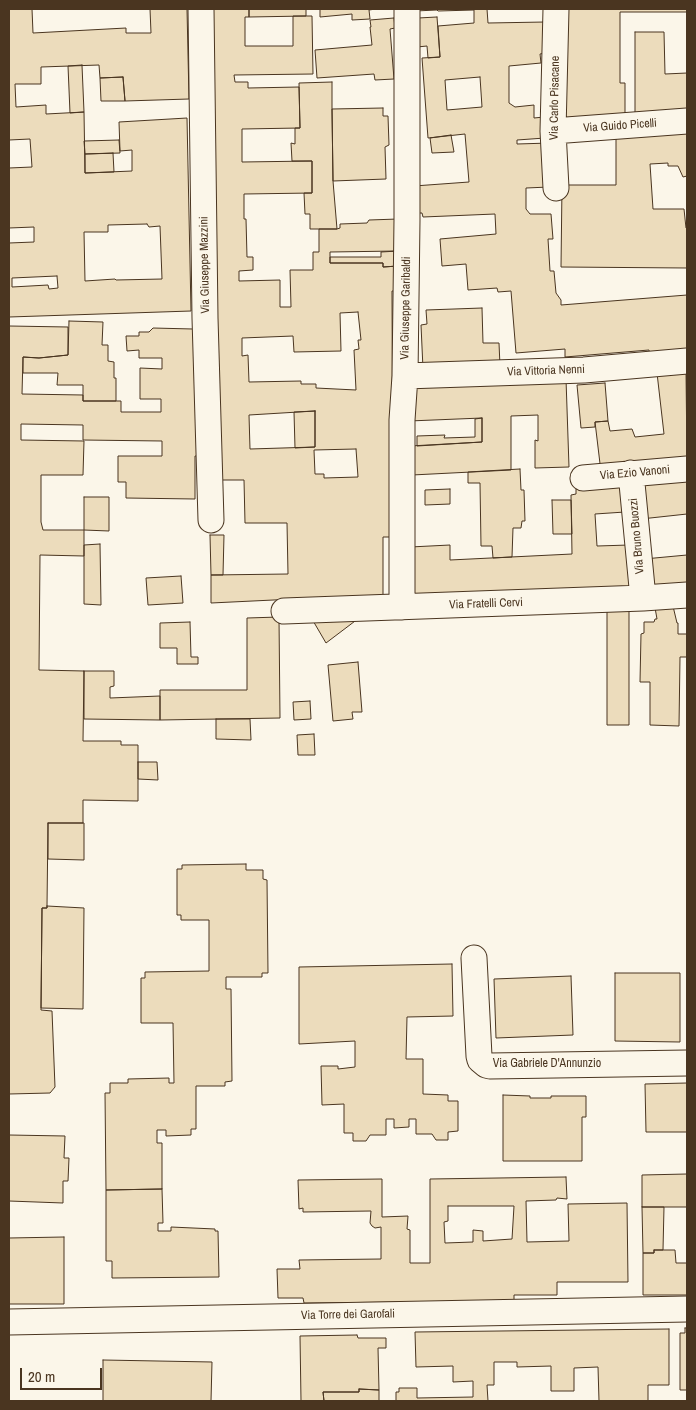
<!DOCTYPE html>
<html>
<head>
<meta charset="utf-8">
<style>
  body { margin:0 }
  #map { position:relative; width:696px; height:1410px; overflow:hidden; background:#fbf6e9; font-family:"Archivo Narrow",sans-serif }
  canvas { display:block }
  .frame { position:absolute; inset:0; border:10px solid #4a3520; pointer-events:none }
  .scale { position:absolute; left:20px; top:1368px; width:82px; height:22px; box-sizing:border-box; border:2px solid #4a3520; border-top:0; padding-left:6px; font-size:15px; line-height:18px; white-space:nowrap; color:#4a3520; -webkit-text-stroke:4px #fbf6e9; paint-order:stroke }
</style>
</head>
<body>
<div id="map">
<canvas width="696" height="1410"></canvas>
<div class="frame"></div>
<div class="scale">20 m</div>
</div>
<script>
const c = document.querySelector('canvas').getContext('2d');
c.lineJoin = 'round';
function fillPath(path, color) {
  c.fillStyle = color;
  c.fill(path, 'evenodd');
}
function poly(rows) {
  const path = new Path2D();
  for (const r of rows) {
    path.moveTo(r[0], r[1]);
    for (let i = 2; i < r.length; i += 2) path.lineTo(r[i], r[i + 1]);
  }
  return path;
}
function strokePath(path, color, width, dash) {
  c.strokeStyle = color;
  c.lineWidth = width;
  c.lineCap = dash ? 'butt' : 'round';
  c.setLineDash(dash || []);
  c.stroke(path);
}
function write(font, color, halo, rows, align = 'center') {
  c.font = font + ' "Archivo Narrow",sans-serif';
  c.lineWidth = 4;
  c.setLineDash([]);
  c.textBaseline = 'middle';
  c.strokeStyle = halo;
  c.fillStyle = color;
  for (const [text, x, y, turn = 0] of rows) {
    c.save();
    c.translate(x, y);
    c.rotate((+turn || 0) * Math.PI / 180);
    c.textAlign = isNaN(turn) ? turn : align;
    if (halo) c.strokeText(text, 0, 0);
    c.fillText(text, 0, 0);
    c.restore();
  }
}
const building = poly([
  [9,9,32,9,33,33,126,28,126,33,151,33,150,9,187,9,189,99,125,101,123,77,100,78,99,65,41,67,41,84,15,84,16,107,46,105,46,114,84,112,85,173,132,171,132,150,120,151,119,122,187,118,191,311,9,317,9,243,34,242,34,227,9,228,9,168,32,167,30,139,9,140,9,9],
  [147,224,149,227,160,226,162,279,116,280,115,279,85,281,84,232,108,232,108,225,147,224],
  [57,276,58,288,49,289,48,285,12,287,12,278,57,276],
  [203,9,249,9,249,17,245,17,245,46,293,46,293,16,312,16,313,74,234,75,235,82,248,82,248,88,299,87,300,128,242,129,242,162,312,161,312,193,244,194,244,219,246,219,247,257,253,257,253,270,239,271,239,281,280,280,280,307,291,307,290,270,313,270,313,252,319,252,319,229,337,229,340,228,340,224,367,223,369,220,398,219,398,251,330,252,330,263,383,263,383,267,398,266,398,291,392,291,393,537,383,537,383,597,315,598,211,603,211,575,288,574,287,523,245,523,244,480,220,480,203,9],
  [358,312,361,340,358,340,359,349,354,350,356,390,316,388,316,384,301,384,301,381,249,382,248,355,242,356,242,338,293,336,294,352,341,351,340,313,358,312],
  [315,411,315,447,250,449,249,415,315,411],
  [356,449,358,477,324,478,324,474,315,474,314,450,356,449],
  [249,9,306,9,306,16,249,17,249,9],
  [320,9,376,9,369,10,370,19,352,20,352,14,320,17,320,9],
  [415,9,474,9,474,10,438,11,437,10,415,11,415,9],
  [474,9,487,9,488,23,545,22,546,53,540,54,541,63,509,66,509,103,515,107,534,105,534,118,544,117,545,138,517,140,517,144,550,143,549,187,526,188,526,209,530,214,551,214,553,239,548,239,550,271,554,271,556,293,561,300,561,305,687,295,687,354,650,357,649,350,565,357,565,349,516,353,511,291,498,292,497,288,468,290,466,264,442,266,440,239,496,234,495,214,423,217,422,213,416,213,414,186,469,182,465,134,428,138,422,58,440,57,438,26,474,23,474,9],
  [480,77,482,107,447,110,445,80,480,77],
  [561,9,687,9,687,12,620,12,620,83,625,83,625,125,562,125,561,9],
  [437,17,440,57,428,58,427,46,417,47,418,18,437,17],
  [394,18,395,28,390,29,394,79,375,80,374,74,317,78,315,50,372,45,370,27,371,27,370,20,394,18],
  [635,32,664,32,665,74,687,73,687,113,635,116,635,32],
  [82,65,84,112,70,113,68,66,82,65],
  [123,77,125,101,101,101,100,78,123,77],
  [332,82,332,109,333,181,337,229,310,229,310,214,305,214,304,193,312,193,312,161,292,161,291,143,295,144,295,128,300,128,299,83,332,82],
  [383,108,383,116,388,116,389,145,385,147,386,179,333,181,332,109,383,108],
  [687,131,687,176,683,177,678,166,668,166,668,163,650,164,653,209,684,209,686,228,687,228,687,268,561,267,562,185,616,185,616,136,687,131],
  [451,135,454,152,432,153,430,138,451,135],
  [119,140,120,153,85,154,84,141,119,140],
  [113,153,114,172,85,173,85,154,113,153],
  [398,251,398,266,383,267,383,263,330,263,330,257,381,257,381,252,398,251],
  [482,308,483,343,499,343,500,366,423,369,421,325,427,324,426,310,482,308],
  [69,321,103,322,102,345,108,345,108,361,114,362,114,378,116,378,116,401,83,401,83,385,57,385,58,373,23,373,23,357,39,358,68,355,69,321],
  [9,326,68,327,68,355,39,358,23,357,22,394,83,395,83,401,121,401,121,412,161,412,161,399,140,399,140,368,162,369,162,358,139,358,139,350,127,351,126,336,139,336,139,332,149,332,153,328,193,329,199,456,195,456,195,499,126,498,126,482,118,482,118,456,162,456,162,441,83,440,83,425,21,424,21,440,84,441,83,475,41,475,41,522,43,530,84,530,84,556,40,555,39,670,84,671,83,741,121,741,121,745,138,745,138,801,83,800,83,823,48,823,47,906,47,908,42,908,41,1008,41,1010,52,1011,55,1087,50,1093,9,1094,9,326],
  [686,370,687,461,601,472,595,422,608,421,610,431,632,429,635,437,664,434,657,373,686,370],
  [566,379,569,467,535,468,535,440,538,441,538,415,511,416,511,470,412,475,410,446,482,442,482,418,409,421,410,388,566,379],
  [605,383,608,421,595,422,595,427,581,428,577,385,605,383],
  [315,411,315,447,295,448,294,412,315,411],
  [482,418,482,442,417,446,417,436,445,435,444,438,475,437,475,419,482,418],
  [520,469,521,490,524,490,525,521,522,521,521,528,513,528,512,557,493,558,492,546,481,546,480,483,468,483,468,472,520,469],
  [687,478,687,514,641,519,637,484,687,478],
  [622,484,625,512,595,514,597,546,629,545,630,589,411,597,410,547,450,545,450,560,572,554,571,495,576,494,576,489,622,484],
  [450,489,450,504,425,505,425,490,450,489],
  [84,497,109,497,109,531,84,530,84,497],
  [552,500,571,500,572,534,553,534,552,500],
  [210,535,224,535,223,575,211,575,210,535],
  [100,544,101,605,84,604,84,545,100,544],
  [687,555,687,585,648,588,644,559,687,555],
  [181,576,183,603,148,605,146,578,181,576],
  [654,602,672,602,677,623,678,623,678,634,687,634,687,657,680,657,679,726,650,725,650,682,640,682,641,634,644,633,644,622,654,622,655,619,657,619,654,602],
  [607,604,629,604,629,725,607,725,607,604],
  [367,612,326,643,312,619,367,612],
  [279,617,280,718,160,720,160,690,247,690,247,618,279,617],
  [190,622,191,657,198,657,198,664,177,664,177,648,160,648,160,623,190,622],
  [358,662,362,712,352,712,353,719,333,721,328,665,358,662],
  [84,671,114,671,114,686,110,687,110,698,160,696,160,720,84,719,84,671],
  [310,701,311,719,294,720,293,702,310,701],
  [216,719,250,719,251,740,216,739,216,719],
  [314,734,315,755,298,755,297,735,314,734],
  [138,762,157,762,158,780,138,779,138,762],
  [48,823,84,823,84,860,48,859,48,823],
  [246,864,246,870,263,870,263,879,267,880,268,973,262,973,262,977,226,977,226,989,231,989,232,1081,225,1082,225,1086,196,1086,196,1129,191,1129,191,1135,166,1136,166,1130,157,1130,157,1143,162,1143,162,1189,106,1190,105,1093,110,1093,110,1083,128,1083,128,1079,169,1078,169,1083,174,1083,173,1023,141,1023,141,978,145,978,145,972,209,971,209,920,181,920,181,915,177,915,177,869,182,869,182,865,246,864],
  [47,906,84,908,83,1009,41,1008,42,908,47,908,47,906],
  [452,964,453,1016,407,1017,406,1059,423,1059,423,1094,448,1095,448,1101,458,1101,458,1131,448,1132,448,1140,436,1140,432,1134,416,1134,416,1119,409,1119,409,1127,394,1128,394,1119,386,1119,386,1135,370,1135,366,1141,353,1141,353,1133,344,1133,344,1104,322,1105,321,1066,338,1066,338,1069,355,1067,355,1041,299,1044,299,967,452,964],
  [615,973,680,973,680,1042,615,1041,615,973],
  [571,976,573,1035,496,1038,494,979,571,976],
  [687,1083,687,1132,646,1132,645,1084,687,1083],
  [503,1095,530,1096,530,1098,551,1098,551,1096,586,1096,586,1117,582,1117,582,1161,503,1161,503,1095],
  [9,1135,65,1136,64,1158,69,1158,68,1181,63,1181,63,1203,9,1201,9,1135],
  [687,1174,687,1207,642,1207,642,1175,687,1174],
  [566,1177,567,1199,557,1198,556,1200,526,1201,527,1242,569,1241,568,1204,627,1203,628,1282,557,1282,557,1295,514,1295,514,1301,304,1303,303,1298,278,1298,277,1269,300,1269,299,1260,381,1259,381,1227,375,1228,372,1226,370,1223,371,1211,303,1212,303,1208,299,1209,298,1180,382,1179,382,1217,408,1216,407,1229,410,1230,410,1263,430,1263,430,1179,566,1177],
  [448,1206,514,1206,512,1239,483,1241,483,1231,473,1230,473,1242,445,1243,444,1222,448,1221,448,1206],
  [162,1189,163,1223,158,1223,158,1231,171,1231,171,1227,215,1229,215,1231,218,1231,219,1277,112,1278,112,1261,106,1261,106,1190,162,1189],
  [642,1207,664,1207,663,1250,654,1250,654,1253,643,1253,642,1207],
  [64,1237,64,1304,9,1304,9,1238,64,1237],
  [654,1250,675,1250,676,1263,687,1263,687,1295,643,1295,643,1253,654,1253,654,1250],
  [685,1328,687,1328,687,1390,680,1390,680,1333,685,1333,685,1328],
  [669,1329,669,1385,648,1385,648,1401,599,1401,598,1367,574,1368,574,1391,551,1391,551,1366,517,1367,517,1362,494,1362,494,1385,487,1385,488,1401,396,1401,396,1392,399,1392,399,1388,417,1388,417,1398,473,1397,473,1381,453,1382,453,1366,416,1367,415,1332,669,1329],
  [357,1335,358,1338,386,1338,386,1348,378,1348,379,1390,359,1389,359,1392,323,1392,324,1401,301,1401,300,1336,357,1335],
  [103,1360,212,1362,211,1401,103,1401,103,1360],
  [359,1389,379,1390,379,1401,324,1401,323,1392,359,1392,359,1389]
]);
fillPath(building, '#ecdcbc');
strokePath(building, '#4a3520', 1);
const minor = poly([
  [201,9,205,318,211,520],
  [553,131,687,121],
  [556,188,553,131,556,9],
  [405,376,584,370,687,361],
  [631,473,643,598],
  [583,478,687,469],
  [402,607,402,420,405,376,407,220,407,9],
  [284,611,643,598,687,595],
  [474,958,479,1056,480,1060,486,1065,490,1066,687,1063],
  [9,1322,687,1309]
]);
strokePath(minor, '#4a3520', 27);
strokePath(minor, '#fbf6e9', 25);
write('12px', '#4a3520', '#fbf6e9', [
  ["Via Carlo Pisacane",555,98,-89],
  ["Via Guido Picelli",620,126,-4],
  ["Via Giuseppe Mazzini",205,265,-91],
  ["Via Giuseppe Garibaldi",406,308,-89],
  ["Via Vittoria Nenni",546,371,-2],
  ["Via Ezio Vanoni",635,473,-5],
  ["Via Bruno Buozzi",637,536,-95],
  ["Via Fratelli Cervi",486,604,-2],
  ["Via Gabriele D'Annunzio",547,1064],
  ["Via Torre dei Garofali",348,1315,-1]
]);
</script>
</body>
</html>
